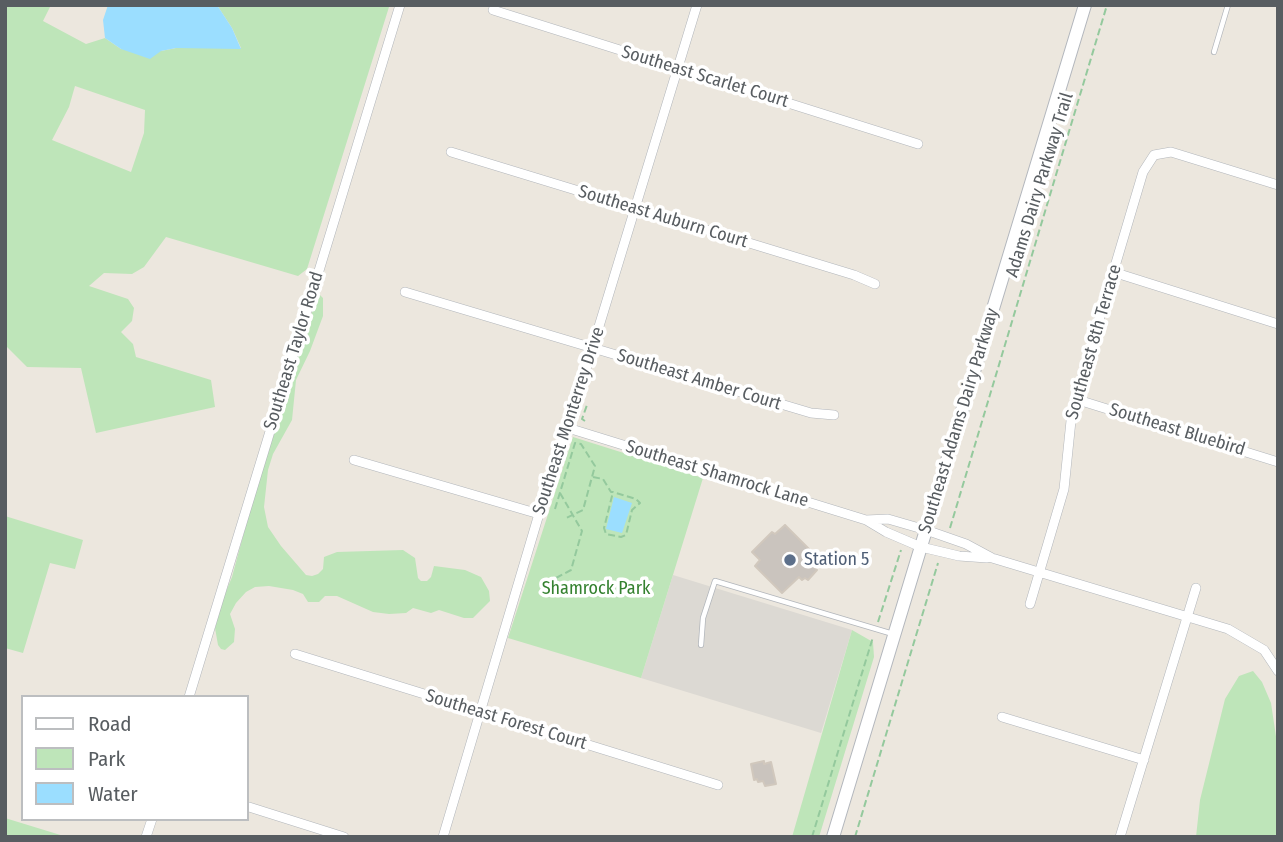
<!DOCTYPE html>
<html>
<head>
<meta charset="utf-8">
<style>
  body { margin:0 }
  #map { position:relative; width:1283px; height:842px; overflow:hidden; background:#ece7de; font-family:"Fira Sans Condensed",sans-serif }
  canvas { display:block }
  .frame { position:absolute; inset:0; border:7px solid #585d61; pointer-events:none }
  .legend { position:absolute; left:21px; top:695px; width:228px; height:126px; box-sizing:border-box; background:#fff; border:2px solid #bcbec0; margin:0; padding:9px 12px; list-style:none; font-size:21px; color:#585d61 }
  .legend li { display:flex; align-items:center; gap:14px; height:35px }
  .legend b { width:35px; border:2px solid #bcbec0 }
</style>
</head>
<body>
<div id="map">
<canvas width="1283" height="842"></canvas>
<div class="frame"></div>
<ul class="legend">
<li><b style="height:9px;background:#fff"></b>Road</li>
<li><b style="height:19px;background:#bee5b9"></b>Park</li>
<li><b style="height:19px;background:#9bdeff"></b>Water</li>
</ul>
</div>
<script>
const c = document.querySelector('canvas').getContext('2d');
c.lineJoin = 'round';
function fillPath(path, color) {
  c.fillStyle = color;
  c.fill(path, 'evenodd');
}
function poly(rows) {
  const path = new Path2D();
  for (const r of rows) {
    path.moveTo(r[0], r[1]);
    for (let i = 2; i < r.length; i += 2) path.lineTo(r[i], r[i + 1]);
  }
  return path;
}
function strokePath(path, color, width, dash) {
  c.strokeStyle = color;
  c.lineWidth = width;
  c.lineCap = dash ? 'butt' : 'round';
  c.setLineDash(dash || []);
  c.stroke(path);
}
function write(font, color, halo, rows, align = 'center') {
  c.font = font + ' "Fira Sans Condensed",sans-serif';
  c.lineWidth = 7;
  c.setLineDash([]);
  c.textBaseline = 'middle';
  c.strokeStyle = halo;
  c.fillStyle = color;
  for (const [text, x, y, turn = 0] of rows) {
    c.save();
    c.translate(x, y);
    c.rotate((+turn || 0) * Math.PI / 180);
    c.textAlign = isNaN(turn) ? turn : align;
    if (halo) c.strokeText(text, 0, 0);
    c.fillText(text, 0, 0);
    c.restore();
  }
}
fillPath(poly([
  [673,575,852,630,821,733,641,678]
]), '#dcd9d3');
fillPath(poly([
  [5,5,51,5,43,21,86,44,105,38,121,49,161,51,176,48,241,48,232,28,217,5,389,7,307,269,298,276,166,237,144,267,132,274,104,273,89,286,128,299,134,308,132,321,121,332,133,344,136,357,211,380,215,407,96,433,81,368,27,367,5,345],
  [75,86,145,110,144,133,131,172,52,140,69,107],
  [318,293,323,298,323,316,310,351,296,380,292,420,273,454,268,470,264,507,268,527,281,546,306,575,312,576,318,574,323,569,324,557,337,552,403,550,415,558,418,578,421,581,427,581,431,577,434,566,465,570,481,577,489,591,490,601,473,618,464,618,439,610,431,613,413,608,406,613,389,614,373,612,337,596,325,596,319,602,308,602,303,594,293,590,269,586,255,587,246,592,236,603,230,614,235,629,234,642,225,650,221,649,218,645,215,628,222,601,232,577,249,514],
  [573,437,703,478,641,678,508,638],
  [5,516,83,540,75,569,50,563,23,653,5,648],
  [852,630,873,642,874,657,819,837,792,837],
  [1253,671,1262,682,1271,703,1278,750,1278,837,1196,837,1200,800,1225,699,1239,676],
  [5,818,67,837,5,837]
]), '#bee5b9');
fillPath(poly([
  [108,5,217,5,232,28,241,49,176,48,161,51,150,59,121,49,105,38,103,20],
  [614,497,632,503,622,533,606,529]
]), '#9bdeff');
const building = poly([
  [785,525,821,561,814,567,817,570,808,580,805,578,802,580,799,577,782,593,755,566,760,560,752,552,772,532,775,534,785,525],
  [764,761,764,764,771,762,776,784,765,786,763,781,758,782,757,779,754,780,751,764,764,761]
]);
fillPath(building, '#cac4be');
strokePath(building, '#d1c8bd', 2);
const service = poly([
  [1214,52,1228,5],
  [701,645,703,618,715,581,893,634]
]);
const minor = poly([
  [493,10,918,144],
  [451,152,854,275,875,284],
  [1113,272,1278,324],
  [405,292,811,413,834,415],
  [1075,399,1278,462],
  [568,428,866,520,886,532,921,547,959,556,987,558],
  [354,460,539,514],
  [866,520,888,519,926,530,966,544,992,558,1228,629,1264,650,1278,671],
  [1030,604,1064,489,1072,411,1143,172,1154,155,1171,152,1278,185],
  [295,654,718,785],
  [189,697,400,5],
  [1002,717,1144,760],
  [249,807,344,837],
  [146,837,152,819],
  [443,837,539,514,568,428,697,5],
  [1120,837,1196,588]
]);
const secondary = poly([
  [833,837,1085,5]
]);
strokePath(service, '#b2b6bb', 6);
strokePath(minor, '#b2b6bb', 10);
strokePath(secondary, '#b3b7bd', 14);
strokePath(poly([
  [585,421,582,419,587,405],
  [593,477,603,479,611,492,613,492,636,499,640,503,632,510,626,535,621,537,606,534,604,528,613,492],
  [555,509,575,443,581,444,595,466,583,510,564,519],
  [950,528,1107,5],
  [556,578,571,570,582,531,560,493],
  [878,622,901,550],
  [812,837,873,637],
  [855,837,938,563]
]), '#94c99d', 2, [7, 3.5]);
strokePath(service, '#fff', 4.5);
strokePath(minor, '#fff', 9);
strokePath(secondary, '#fff', 12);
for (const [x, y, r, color] of [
  [790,560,7,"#5c6f8a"]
]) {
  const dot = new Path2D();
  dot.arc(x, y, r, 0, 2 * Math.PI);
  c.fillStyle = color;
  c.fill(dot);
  strokePath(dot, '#fff', 2.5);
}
write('18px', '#585d61', '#fff', [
  ["Southeast Scarlet Court",705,77,17],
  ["Adams Dairy Parkway Trail",1040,185,-73],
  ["Southeast Auburn Court",663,217,17],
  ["Southeast 8th Terrace",1094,342,-74],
  ["Southeast Taylor Road",294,351,-73],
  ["Southeast Amber Court",699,380,17],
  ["Southeast Monterrey Drive",569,421,-72],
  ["Southeast Adams Dairy Parkway",959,421,-73],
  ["Southeast Bluebird",1177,430,17],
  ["Southeast Shamrock Lane",717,474,17],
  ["Southeast Forest Court",506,720,17]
]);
write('18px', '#4e5e75', '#fff', [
  ["Station 5",804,560]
], 'left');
write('18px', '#34812f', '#fff', [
  ["Shamrock Park",596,589]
]);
</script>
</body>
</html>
